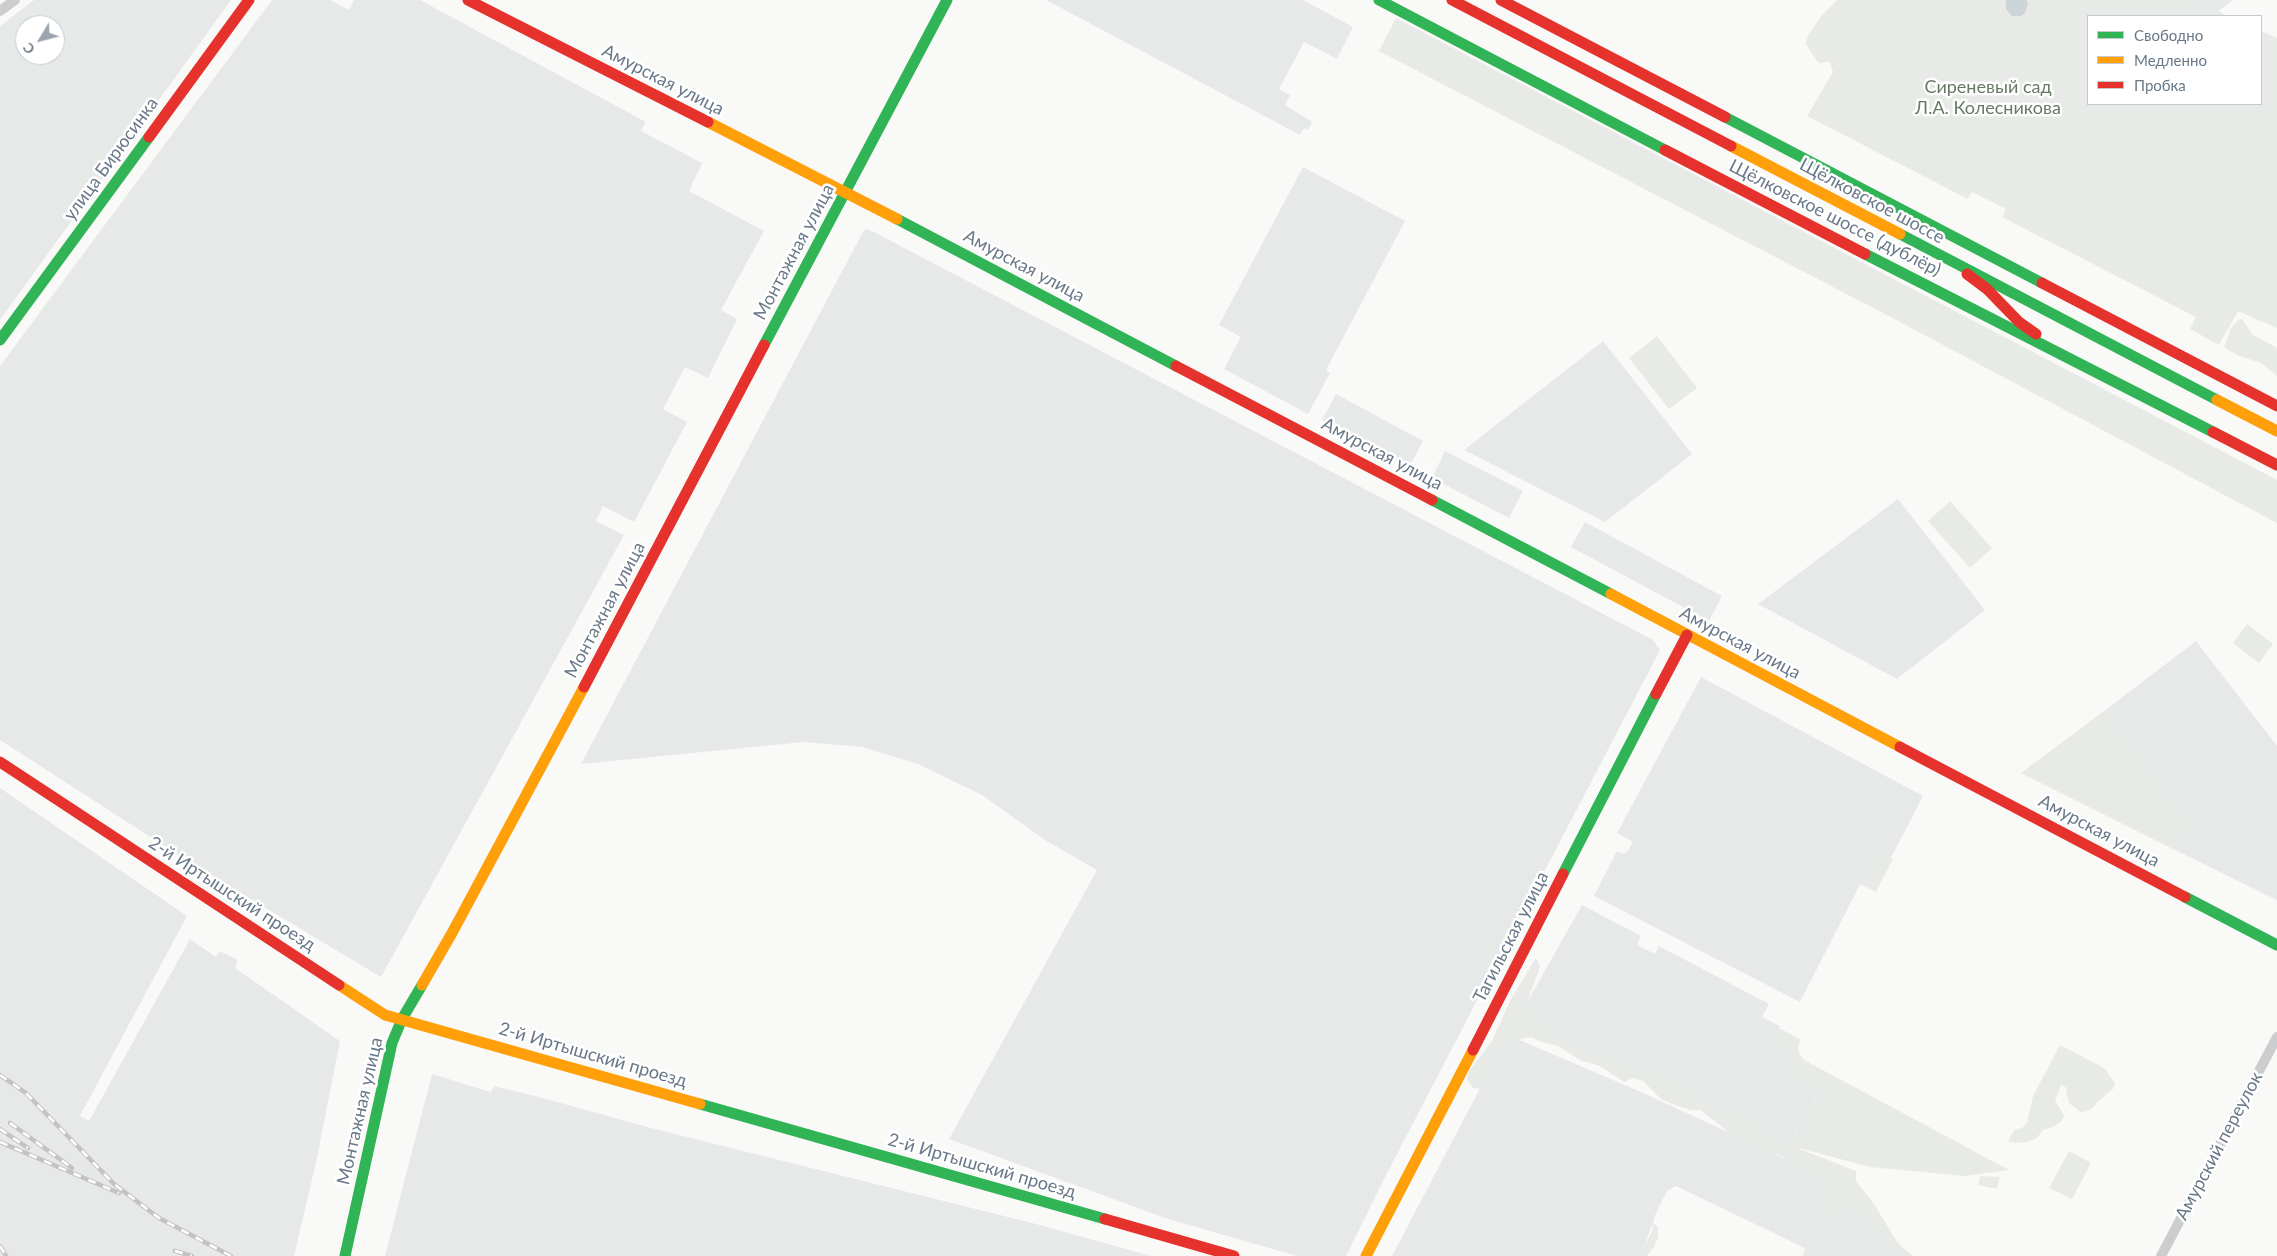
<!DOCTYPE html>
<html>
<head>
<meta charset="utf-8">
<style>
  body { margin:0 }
  #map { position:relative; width:2277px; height:1256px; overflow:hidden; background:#f9f9f8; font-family:Lato,sans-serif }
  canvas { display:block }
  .legend { position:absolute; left:2087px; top:15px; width:175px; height:90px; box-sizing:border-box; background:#fff; border:1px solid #c3c9cf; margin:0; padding:6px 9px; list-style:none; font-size:15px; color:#697888 }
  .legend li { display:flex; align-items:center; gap:10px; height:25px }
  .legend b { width:25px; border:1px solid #c3c9cf }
  .north { position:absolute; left:15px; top:15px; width:50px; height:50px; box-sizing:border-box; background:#fff; border:1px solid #c3c9cf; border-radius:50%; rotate:233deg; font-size:14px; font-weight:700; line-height:20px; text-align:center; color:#697888 }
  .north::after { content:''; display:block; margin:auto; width:18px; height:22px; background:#9ba5af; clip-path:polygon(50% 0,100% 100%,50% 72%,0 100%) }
</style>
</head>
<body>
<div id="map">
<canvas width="2277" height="1256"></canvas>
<ul class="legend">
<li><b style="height:6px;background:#30b455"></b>Свободно</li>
<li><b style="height:6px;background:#ff9f0a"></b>Медленно</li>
<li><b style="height:6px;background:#e5322d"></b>Пробка</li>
</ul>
<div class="north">С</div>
</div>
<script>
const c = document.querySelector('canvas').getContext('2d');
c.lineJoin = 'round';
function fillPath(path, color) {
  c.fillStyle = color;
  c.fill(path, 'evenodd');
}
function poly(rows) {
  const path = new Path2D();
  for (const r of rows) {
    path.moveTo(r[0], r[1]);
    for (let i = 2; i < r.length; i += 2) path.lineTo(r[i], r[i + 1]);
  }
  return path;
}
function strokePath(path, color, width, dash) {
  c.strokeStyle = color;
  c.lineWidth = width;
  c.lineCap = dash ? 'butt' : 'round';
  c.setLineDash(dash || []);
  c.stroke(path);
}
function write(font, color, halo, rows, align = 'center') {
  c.font = font + ' Lato,sans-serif';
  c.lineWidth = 5;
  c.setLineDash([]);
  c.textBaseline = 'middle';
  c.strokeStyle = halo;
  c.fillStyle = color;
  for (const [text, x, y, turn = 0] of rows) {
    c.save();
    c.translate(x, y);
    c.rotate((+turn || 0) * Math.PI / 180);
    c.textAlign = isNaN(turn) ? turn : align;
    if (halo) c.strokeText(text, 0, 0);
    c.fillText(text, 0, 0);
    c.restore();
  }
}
fillPath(poly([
  [34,0,231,0,0,320,0,26],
  [25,25,55,25,55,55,25,55],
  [272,0,330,0,349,10,354,0,420,0,646,122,641,131,702,163,689,191,764,231,721,310,737,319,708,378,685,367,663,409,687,422,634,522,603,506,596,521,624,535,381,977,189,862,0,740,0,366],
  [1046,0,1303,0,1353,27,1337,59,1304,42,1279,89,1290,95,1285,105,1312,122,1308,130,1304,128,1300,135],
  [2199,0,2233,0,2217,12],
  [1303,167,1405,221,1326,370,1330,373,1308,414,1224,369,1241,337,1219,325],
  [868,229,1653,640,1660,650,1386,1175,1346,1256,1297,1256,1168,1219,949,1139,1097,870,1045,840,982,795,918,764,862,747,804,742,581,764,864,230],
  [1603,341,1692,454,1605,522,1464,450],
  [1336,394,1423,441,1409,467,1322,420],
  [1445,451,1523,491,1509,518,1432,478],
  [1898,499,1985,610,1897,679,1758,604],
  [1585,522,1722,596,1709,621,1571,547],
  [2196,641,2277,746,2277,900,2171,848,2198,827,2108,708],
  [1701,677,1923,796,1891,858,1877,851,1800,1002,1594,896,1617,851,1623,854,1628,851,1633,842,1617,833],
  [0,788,187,916,80,1116,89,1121,190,939,216,957,219,951,238,960,235,968,340,1041,317,1158,294,1256,0,1256],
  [1582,905,1641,936,1637,945,1655,954,1659,946,1769,1004,1762,1017,1780,1026,1769,1046,1790,1058,1817,1093,1789,1145,1516,1022],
  [1508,1035,1641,1092,1841,1184,1911,1256,1809,1256,1811,1251,1676,1186,1667,1191,1656,1213,1641,1256,1392,1256],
  [432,1074,491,1092,494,1086,539,1097,651,1128,1040,1225,1151,1256,385,1256]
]), '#e7e9e9');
fillPath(poly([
  [1837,0,2199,0,2227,16,2088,16,2088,104,2261,104,2261,31,2277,38,2277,328,2238,311,2219,345,2190,329,2196,317,2002,217,2006,209,1972,192,1968,199,1807,116,1833,72,1830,62,1820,63,1816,60,1806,44,1808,35,1822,15],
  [1396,18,2277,480,2277,523,1885,314,1379,51],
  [2242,319,2253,335,2277,348,2277,376,2261,363,2237,355,2224,347,2231,328,2238,320],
  [1657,336,1697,388,1669,409,1629,358],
  [1950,501,1992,548,1970,568,1928,521],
  [2247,624,2273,644,2259,663,2233,643],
  [2108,708,2198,827,2171,848,2021,773],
  [1877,851,1893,859,1876,892,1860,884],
  [1536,958,1540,966,1527,1003,1547,1024,1592,1049,1660,1071,1721,1105,1742,1109,1791,1142,1817,1093,1781,1074,1790,1058,1769,1046,1779,1028,1800,1039,1798,1051,1804,1060,2009,1170,1965,1176,1870,1167,1795,1147,1856,1171,1856,1181,1874,1204,1899,1245,1914,1256,1891,1254,1876,1233,1856,1219,1846,1208,1842,1210,1833,1226,1821,1240,1812,1256,1802,1256,1818,1220,1821,1183,1815,1176,1796,1171,1784,1157,1775,1153,1756,1151,1739,1143,1726,1130,1700,1110,1690,1110,1662,1100,1643,1081,1633,1078,1624,1082,1600,1066,1582,1061,1558,1046,1539,1041,1531,1037,1513,1040,1506,1045,1494,1063,1482,1089,1473,1088,1467,1080,1469,1071,1492,1041,1511,999],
  [2060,1045,2104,1068,2115,1083,2114,1088,2098,1101,2093,1108,2082,1113,2070,1104,2066,1094,2067,1088,2061,1085,2055,1101,2064,1115,2062,1121,2053,1127,2043,1130,2037,1138,2027,1142,2015,1143,2008,1141,2014,1130,2022,1128,2027,1123,2033,1096],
  [2069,1151,2091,1163,2072,1199,2049,1188],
  [1980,1176,2000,1177,1997,1189,1978,1185],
  [1650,1220,1658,1227,1658,1237,1654,1247,1647,1256,1640,1256,1653,1229]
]), '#e7eae6');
fillPath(poly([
  [2006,0,2026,0,2028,4,2025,13,2021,16,2012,16,2006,9]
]), '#ced5d8');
strokePath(poly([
  [0,11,15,0],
  [2161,1256,2277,1037]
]), '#cccdce', 10);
strokePath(poly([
  [1379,0,1665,150],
  [1725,117,2042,283],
  [897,219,1176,366],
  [1900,234,2217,400],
  [1865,254,2213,432],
  [0,340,149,137],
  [764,345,947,0],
  [1432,500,1611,594],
  [1563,874,1656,694],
  [2185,897,2277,945],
  [700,1104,1105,1219],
  [345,1256,392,1043,402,1019,422,985]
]), '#30b455', 11);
strokePath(poly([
  [708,122,897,219],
  [1731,146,1900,234],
  [2217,400,2277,431],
  [1611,594,1900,747],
  [339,985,385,1015,700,1104],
  [422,985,452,933,584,687],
  [1366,1256,1473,1050]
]), '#ff9f0a', 11);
strokePath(poly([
  [468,0,708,122],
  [1452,0,1731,146],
  [1501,0,1725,117],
  [149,137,249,0],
  [1665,150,1865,254],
  [1967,274,1987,289,2019,322,2036,334],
  [2042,283,2277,406],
  [1176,366,1432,500],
  [2213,432,2277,465],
  [584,687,764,345],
  [1656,694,1687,635],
  [1900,747,2185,897],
  [0,762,339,985],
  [1473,1050,1563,874],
  [1105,1219,1234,1256]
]), '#e5322d', 11);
const rail = poly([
  [0,1075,26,1093,114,1184,159,1218,231,1256],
  [10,1123,72,1168],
  [0,1129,28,1148],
  [0,1142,119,1193],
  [0,1246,6,1256],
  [175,1251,192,1256]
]);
strokePath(rail, '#c3c3c5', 4.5);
strokePath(rail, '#fff', 2.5, [8]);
write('18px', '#697888', '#fff', [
  ["Амурская улица",663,80,27],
  ["улица Бирюсинка",111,159,-54],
  ["Щёлковское шоссе",1872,201,28],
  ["Щёлковское шоссе (дублёр)",1835,218,27],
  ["Монтажная улица",794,252,-62],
  ["Амурская улица",1024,266,28],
  ["Амурская улица",1382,454,28],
  ["Монтажная улица",605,610,-62],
  ["Амурская улица",1740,643,28],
  ["Амурская улица",2099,831,28],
  ["2-й Иртышский проезд",232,894,33],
  ["Тагильская улица",1511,937,-63],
  ["2-й Иртышский проезд",593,1055,16],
  ["Монтажная улица",360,1111,-77],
  ["Амурский переулок",2219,1146,-62],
  ["2-й Иртышский проезд",982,1166,16]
]);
write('18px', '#667a64', '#fff', [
  ["Сиреневый сад",1988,87],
  ["Л.А. Колесникова",1988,108]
]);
</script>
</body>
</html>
